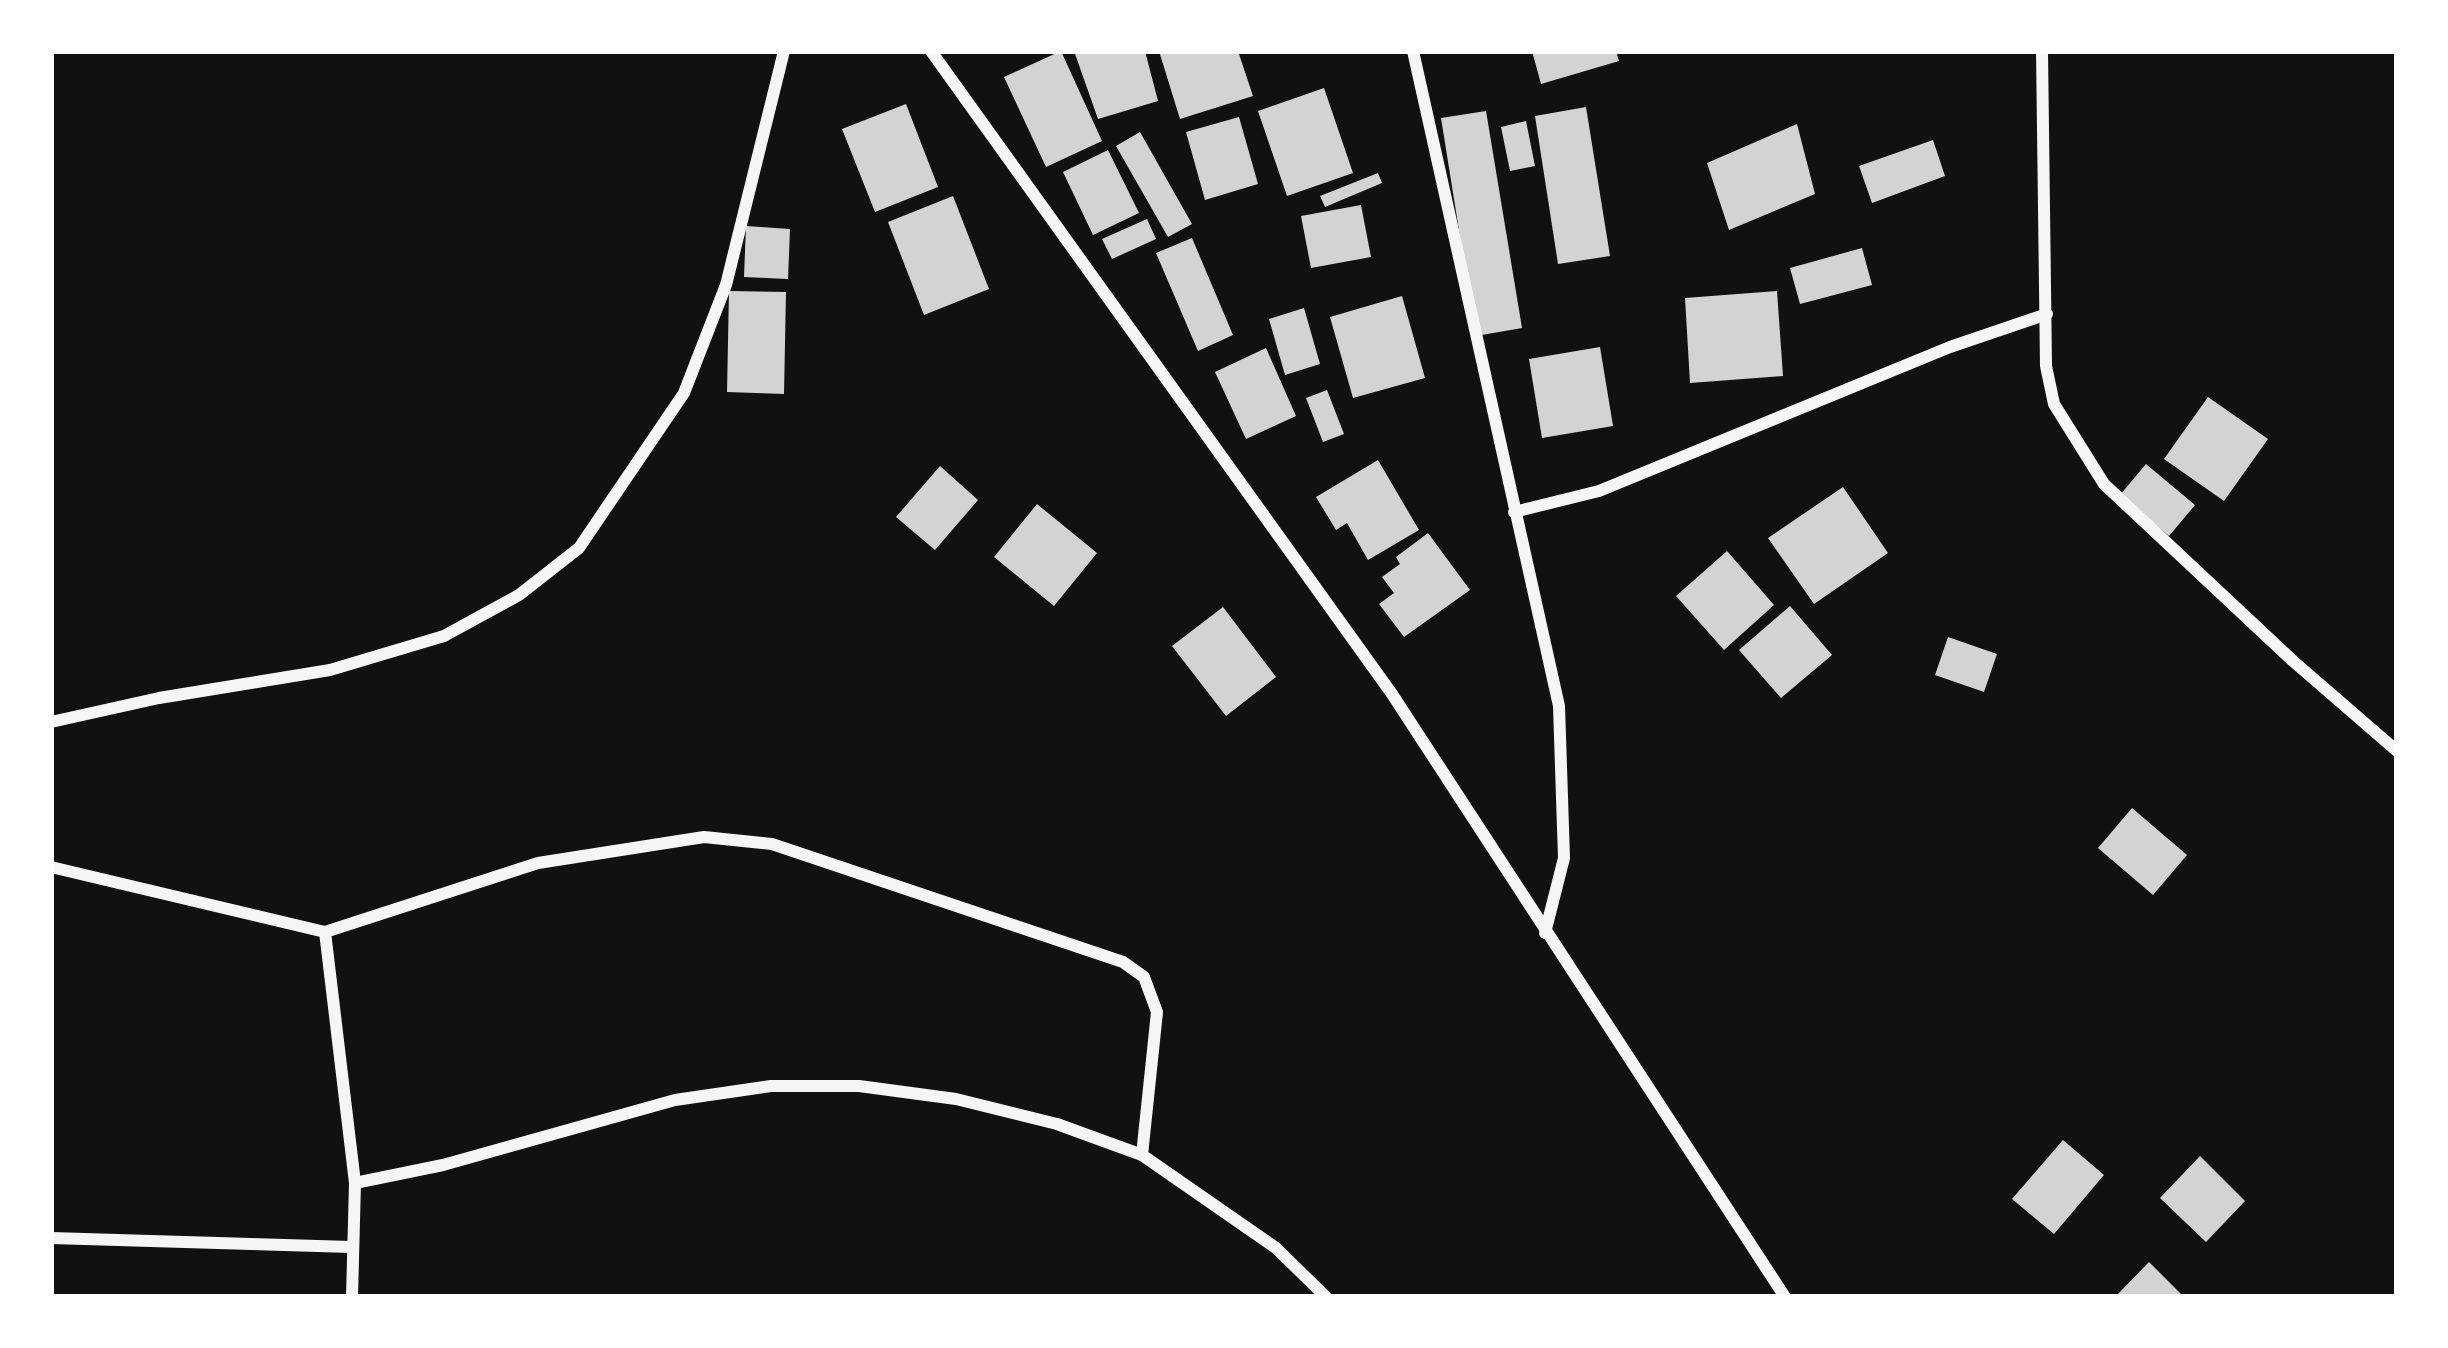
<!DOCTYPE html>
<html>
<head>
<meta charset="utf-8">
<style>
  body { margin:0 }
  #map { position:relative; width:2448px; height:1348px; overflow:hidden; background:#111; font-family:Overpass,sans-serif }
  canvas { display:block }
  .frame { position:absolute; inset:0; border:54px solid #fff; pointer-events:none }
</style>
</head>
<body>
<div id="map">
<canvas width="2448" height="1348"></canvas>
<div class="frame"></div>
</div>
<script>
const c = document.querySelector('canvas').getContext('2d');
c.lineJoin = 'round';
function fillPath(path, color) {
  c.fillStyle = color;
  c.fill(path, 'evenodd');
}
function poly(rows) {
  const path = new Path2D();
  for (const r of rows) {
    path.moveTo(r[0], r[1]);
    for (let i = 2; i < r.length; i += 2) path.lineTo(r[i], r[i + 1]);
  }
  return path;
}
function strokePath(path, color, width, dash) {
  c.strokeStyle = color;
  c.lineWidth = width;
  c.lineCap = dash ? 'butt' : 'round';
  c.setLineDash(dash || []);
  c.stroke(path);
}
fillPath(poly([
  [1061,51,1102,141,1046,167,1004,77],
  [1074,51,1145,51,1158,101,1098,119],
  [1159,51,1238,51,1253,96,1180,119],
  [1532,51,1616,51,1619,61,1541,84],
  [1324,88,1353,173,1287,196,1258,111],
  [906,104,938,187,875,212,842,129],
  [1586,107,1610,256,1558,264,1535,116],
  [1486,111,1522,328,1476,336,1441,118],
  [1239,117,1258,184,1205,200,1186,132],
  [1526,121,1535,166,1510,171,1501,127],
  [1797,124,1815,194,1729,230,1707,163],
  [1140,132,1192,224,1168,237,1116,146],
  [1933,140,1945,176,1872,203,1859,166],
  [1108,150,1139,213,1093,235,1063,172],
  [1378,173,1382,183,1325,207,1320,196],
  [953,196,989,289,924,315,888,222],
  [1361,205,1371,257,1311,268,1301,216],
  [1147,219,1156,239,1112,259,1102,239],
  [746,226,790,229,788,279,744,277],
  [1192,238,1233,335,1198,351,1156,253],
  [1862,248,1872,285,1800,304,1790,268],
  [729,291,786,292,784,394,727,392],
  [1777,291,1783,376,1690,383,1685,298],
  [1402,296,1425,378,1353,398,1330,317],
  [1304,308,1320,364,1285,375,1269,319],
  [1600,347,1613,426,1542,438,1529,359],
  [1266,348,1296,416,1246,439,1215,372],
  [1327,390,1344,434,1323,442,1306,398],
  [2208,397,2268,439,2224,501,2164,459],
  [1378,460,1419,530,1368,560,1347,523,1336,530,1316,497],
  [2146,464,2195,505,2169,536,2120,495],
  [940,466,978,500,935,550,896,517],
  [1843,487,1888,553,1814,604,1768,538],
  [1037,504,1097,553,1054,606,994,557],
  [1428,533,1470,590,1404,637,1379,604,1394,593,1382,577,1400,564,1396,557],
  [1727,551,1774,605,1724,650,1676,596],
  [1790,606,1832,655,1781,698,1739,650],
  [1223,607,1276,677,1226,716,1172,646],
  [1948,637,1997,654,1984,692,1935,675],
  [2132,808,2187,855,2153,895,2098,848],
  [2063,1140,2104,1175,2054,1234,2012,1199],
  [2200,1156,2245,1201,2206,1242,2160,1198],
  [2149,1262,2184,1297,2115,1297]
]), '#d3d3d3');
strokePath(poly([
  [931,51,1392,694,1785,1297],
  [1413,51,1559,706,1564,858,1545,933],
  [2042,51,2046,366,2054,404,2104,484,2293,661,2397,751],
  [1514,512,1599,491,1950,347,2047,314],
  [51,722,159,698,330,670,444,636,519,595,579,548,684,393,726,285,784,51],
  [51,867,325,932,355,1183,352,1297],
  [325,932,538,863,704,837,772,844,1123,962,1144,977,1157,1012,1142,1155],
  [355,1183,443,1165,675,1100,771,1086,859,1086,956,1099,1057,1124,1142,1155,1276,1248,1326,1297],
  [51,1238,351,1247]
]), '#f5f5f5', 12);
</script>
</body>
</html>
